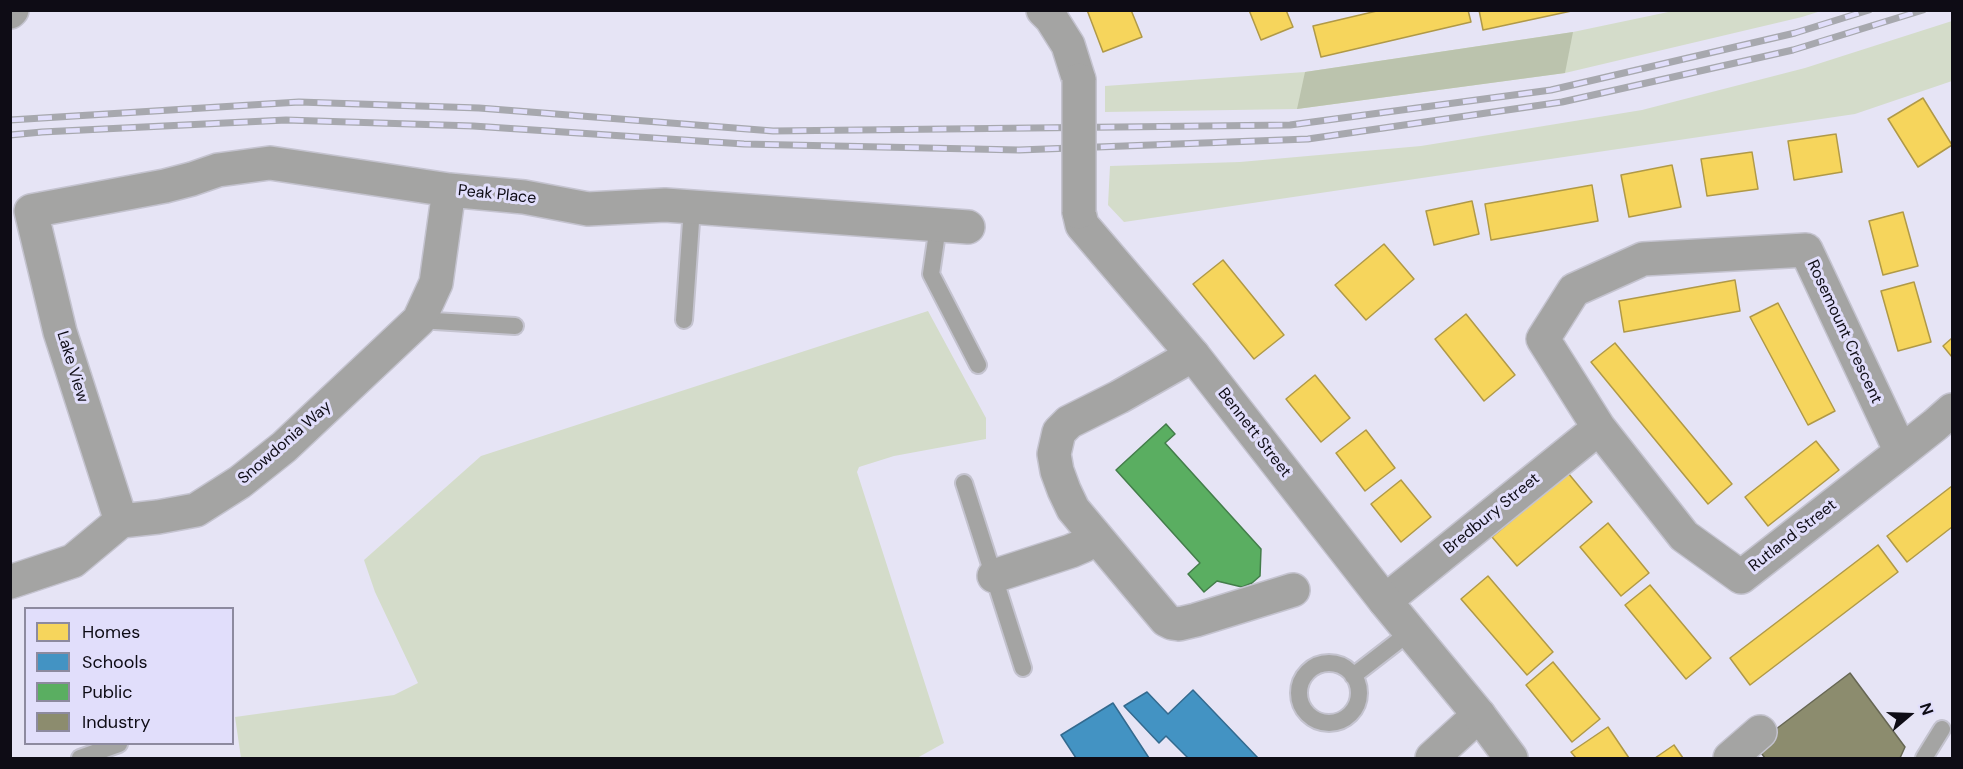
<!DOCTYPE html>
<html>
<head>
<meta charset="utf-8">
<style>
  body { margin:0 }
  #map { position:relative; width:1963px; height:769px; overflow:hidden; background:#e6e4f5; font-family:"DM Sans",sans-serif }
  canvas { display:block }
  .frame { position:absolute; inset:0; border:12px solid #0e0c15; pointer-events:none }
  .legend { position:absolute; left:24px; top:607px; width:210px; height:138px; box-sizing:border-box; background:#e1defb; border:2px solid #8d8a9f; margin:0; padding:8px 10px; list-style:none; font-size:18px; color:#0e0c15 }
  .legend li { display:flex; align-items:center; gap:12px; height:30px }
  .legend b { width:30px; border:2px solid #8d8a9f }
  .north { position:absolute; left:1879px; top:685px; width:60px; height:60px; -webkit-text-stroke:4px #e1defb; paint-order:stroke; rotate:71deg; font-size:16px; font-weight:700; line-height:24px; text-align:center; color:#0e0c15 }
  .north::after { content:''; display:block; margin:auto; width:21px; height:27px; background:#0e0c15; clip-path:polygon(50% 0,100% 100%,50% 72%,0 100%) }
</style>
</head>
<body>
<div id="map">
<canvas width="1963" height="769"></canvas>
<div class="frame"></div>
<ul class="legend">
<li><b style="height:16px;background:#f6d55c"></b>Homes</li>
<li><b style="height:16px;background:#4393c3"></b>Schools</li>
<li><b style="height:16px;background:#5aae61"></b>Public</li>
<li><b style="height:16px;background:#8c8c6e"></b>Industry</li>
</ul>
<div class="north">N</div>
</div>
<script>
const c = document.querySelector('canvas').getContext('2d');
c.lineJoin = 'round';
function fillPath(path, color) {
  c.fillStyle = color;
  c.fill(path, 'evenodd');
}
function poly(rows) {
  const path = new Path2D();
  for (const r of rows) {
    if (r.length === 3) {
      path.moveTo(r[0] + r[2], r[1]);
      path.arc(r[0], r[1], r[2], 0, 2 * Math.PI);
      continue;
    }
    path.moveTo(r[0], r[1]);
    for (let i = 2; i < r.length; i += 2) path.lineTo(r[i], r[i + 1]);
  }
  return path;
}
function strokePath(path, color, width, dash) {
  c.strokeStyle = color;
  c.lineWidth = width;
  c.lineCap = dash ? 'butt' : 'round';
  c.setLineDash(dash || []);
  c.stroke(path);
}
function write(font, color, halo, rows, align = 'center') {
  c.font = font + ' "DM Sans",sans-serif';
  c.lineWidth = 6;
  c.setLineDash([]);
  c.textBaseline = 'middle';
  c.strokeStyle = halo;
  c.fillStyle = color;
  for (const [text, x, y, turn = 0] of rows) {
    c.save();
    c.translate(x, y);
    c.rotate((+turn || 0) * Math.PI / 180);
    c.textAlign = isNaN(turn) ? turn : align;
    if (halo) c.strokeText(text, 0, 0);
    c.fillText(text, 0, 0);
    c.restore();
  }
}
fillPath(poly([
  [1673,11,1821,11,1802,17,1565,73,1297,109,1105,112,1105,86,1305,72,1573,32],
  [1952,21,1952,81,1855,114,1124,222,1108,205,1110,166,1240,162,1421,146,1642,110,1805,68],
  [928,311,986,418,986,439,894,456,859,467,857,472,944,743,917,758,241,758,235,717,394,695,418,683,375,592,364,560,481,456]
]), '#d4dcca');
fillPath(poly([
  [1573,32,1565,73,1297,109,1305,72]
]), '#bbc3ad');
const homes = poly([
  [1087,10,1131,10,1142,37,1103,52,1087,10],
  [1249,10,1286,10,1293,27,1261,40,1249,10],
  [1381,10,1468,10,1471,22,1321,57,1313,26,1381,10],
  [1479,10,1576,10,1483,30,1479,10],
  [1923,98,1952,145,1918,167,1888,119,1923,98],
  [1836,134,1842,172,1794,180,1788,141,1836,134],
  [1752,152,1758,189,1707,196,1701,159,1752,152],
  [1672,165,1681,207,1629,217,1621,175,1672,165],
  [1592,185,1598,221,1491,240,1485,204,1592,185],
  [1472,201,1479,234,1434,245,1426,211,1472,201],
  [1903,212,1918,266,1883,275,1869,221,1903,212],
  [1384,244,1414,279,1366,320,1335,285,1384,244],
  [1223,260,1284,335,1254,359,1193,284,1223,260],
  [1735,280,1740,311,1624,332,1619,301,1735,280],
  [1914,282,1931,342,1898,351,1881,291,1914,282],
  [1778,303,1835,411,1808,425,1750,317,1778,303],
  [1466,314,1515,375,1484,401,1435,339,1466,314],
  [1952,338,1952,357,1943,346,1952,338],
  [1615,343,1732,484,1708,504,1591,362,1615,343],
  [1315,375,1350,418,1321,442,1286,399,1315,375],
  [1366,430,1395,468,1365,491,1336,453,1366,430],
  [1816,441,1839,470,1768,526,1745,497,1816,441],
  [1568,473,1592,502,1517,566,1492,537,1568,473],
  [1401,480,1431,517,1401,542,1371,504,1401,480],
  [1952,486,1952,527,1907,562,1887,536,1952,486],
  [1608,523,1649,573,1621,596,1580,547,1608,523],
  [1878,545,1898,572,1750,685,1730,658,1878,545],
  [1488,576,1553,652,1527,675,1461,599,1488,576],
  [1650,585,1711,658,1686,679,1625,605,1650,585],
  [1553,662,1600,719,1572,742,1526,685,1553,662],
  [1608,727,1629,758,1576,758,1571,752,1608,727],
  [1674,745,1683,758,1655,758,1674,745]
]);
fillPath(homes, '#f6d55c');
strokePath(homes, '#b09947', 1.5);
const schools = poly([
  [1193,690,1258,758,1188,758,1166,736,1159,743,1124,706,1147,692,1168,714,1193,690],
  [1113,703,1149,758,1076,758,1061,735,1113,703]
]);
fillPath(schools, '#4393c3');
strokePath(schools, '#336a8f', 1.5);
const public = poly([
  [1166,424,1175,434,1165,443,1261,549,1260,576,1252,583,1242,587,1217,581,1204,592,1188,574,1200,563,1116,470,1166,424]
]);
fillPath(public, '#5aae61');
strokePath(public, '#437d4a', 1.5);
const industry = poly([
  [1850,673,1905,747,1900,758,1765,758,1755,745,1850,673]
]);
fillPath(industry, '#8c8c6e');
strokePath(industry, '#666653', 1.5);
const service = poly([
  [938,226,931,274,978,365],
  [419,320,515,326],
  [684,320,692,208],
  [964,483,1023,668],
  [1329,693,30],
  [1353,676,1410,632],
  [80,758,119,744],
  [1924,758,1942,729]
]);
const minor = poly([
  [10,12,12,10],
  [1193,355,1119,397,1069,422,1059,432,1054,454,1057,471,1064,490,1073,509,1166,620,1172,623,1179,624,1196,620,1293,590],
  [1901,452,1806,250,1643,259,1574,290,1543,339,1599,428,1684,536,1741,577,1901,452,1935,425,1952,410],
  [121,521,60,332,31,211,165,186,192,179,218,170,270,163,449,190,524,197,588,209,665,205,968,227],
  [994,576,1071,551,1085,545,1094,534],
  [10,582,73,561,121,521,158,517,196,510,240,482,284,447,419,320,436,283,449,190],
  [1385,601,1599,428],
  [1432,758,1479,715],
  [1730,758,1760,732]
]);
const tertiary = poly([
  [1043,10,1051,18,1068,45,1079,80],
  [1079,212,1082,225,1193,355,1385,601,1479,715,1511,758]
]);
strokePath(service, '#c4c3cf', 20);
strokePath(minor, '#c4c3cf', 36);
strokePath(tertiary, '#c4c3cf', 36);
strokePath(service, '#a4a4a3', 16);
strokePath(minor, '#a4a4a3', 33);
strokePath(tertiary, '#a4a4a3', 33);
const rail = poly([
  [10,120,299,102,479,108,773,131,1290,125,1551,90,1795,33,1869,10],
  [10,135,42,132,286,120,473,126,744,144,1019,150,1308,139,1562,102,1793,50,1923,10]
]);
strokePath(rail, '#a7a8ae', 7);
strokePath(rail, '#e1defb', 4.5, [14]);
const tertiaryBridge = poly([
  [1079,212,1079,80]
]);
strokePath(tertiaryBridge, '#c4c3cf', 36, []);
strokePath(tertiaryBridge, '#a4a4a3', 33);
write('16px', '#0e0c15', '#e1defb', [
  ["Peak Place",497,195,6],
  ["Rosemount Crescent",1844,332,65],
  ["Lake View",72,367,73],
  ["Bennett Street",1254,433,52],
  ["Snowdonia Way",285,443,-41],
  ["Bredbury Street",1492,514,-39],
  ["Rutland Street",1793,536,-38]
]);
</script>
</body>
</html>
